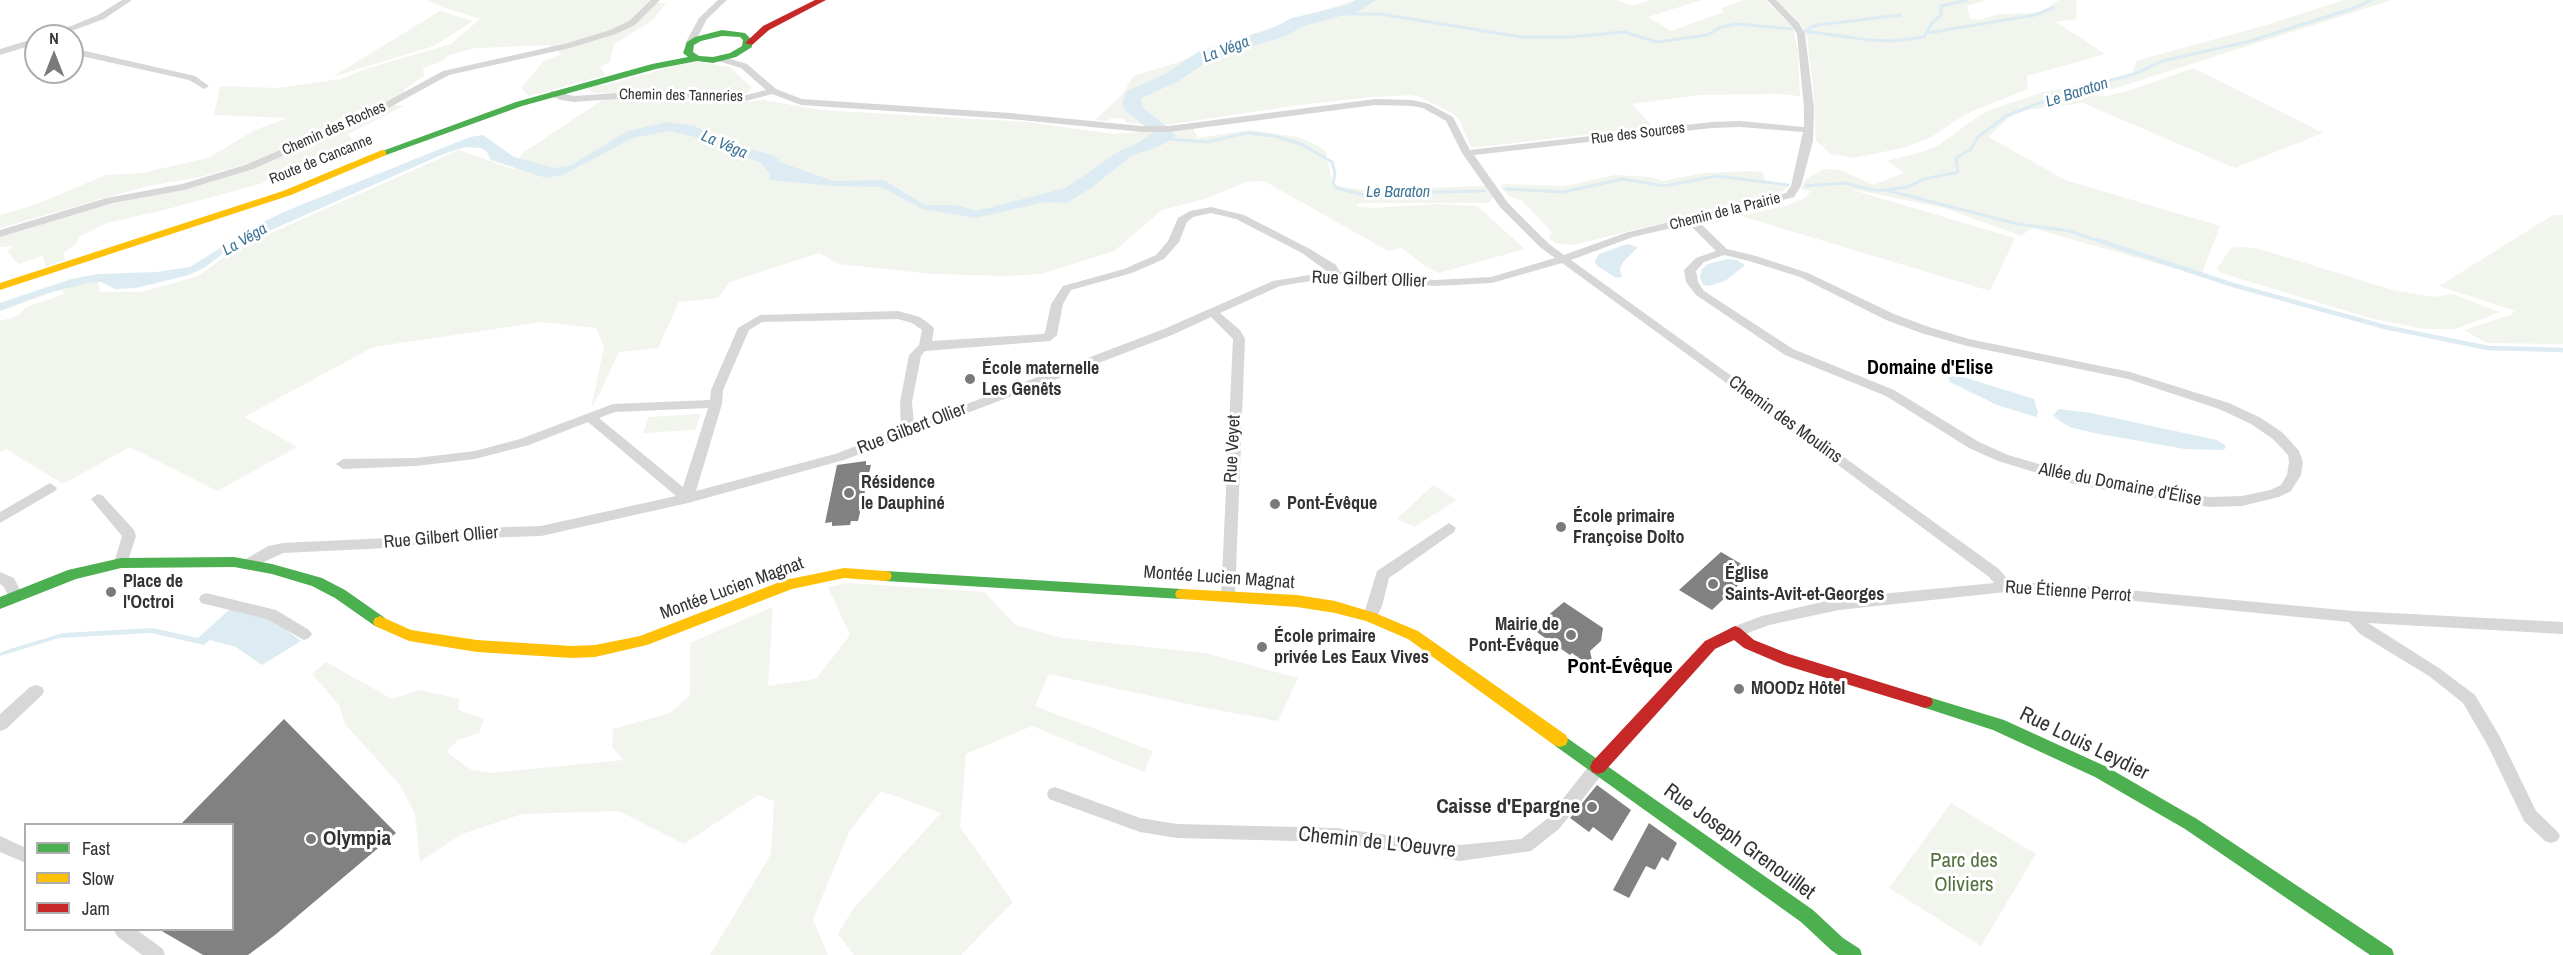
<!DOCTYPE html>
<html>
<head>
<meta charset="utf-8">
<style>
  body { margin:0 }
  #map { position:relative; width:2563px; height:955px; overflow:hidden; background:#fff; font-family:"Archivo Narrow",sans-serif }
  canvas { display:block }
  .legend { position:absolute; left:24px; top:823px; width:210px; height:108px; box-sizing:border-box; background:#fff; border:2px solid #adadad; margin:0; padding:8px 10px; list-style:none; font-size:18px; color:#333 }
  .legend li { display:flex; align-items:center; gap:12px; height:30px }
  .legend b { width:30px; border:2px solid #adadad }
  .north { position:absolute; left:24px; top:24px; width:60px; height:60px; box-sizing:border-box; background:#fff; border:2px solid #adadad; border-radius:50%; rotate:0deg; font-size:16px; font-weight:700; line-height:24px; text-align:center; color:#333 }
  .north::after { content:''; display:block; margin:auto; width:21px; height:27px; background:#7a7a7a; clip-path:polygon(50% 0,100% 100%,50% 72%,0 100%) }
</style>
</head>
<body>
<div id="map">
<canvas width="2563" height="955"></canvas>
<ul class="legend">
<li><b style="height:8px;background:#4caf50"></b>Fast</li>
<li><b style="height:8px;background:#ffc107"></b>Slow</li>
<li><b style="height:8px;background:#c62828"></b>Jam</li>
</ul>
<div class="north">N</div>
</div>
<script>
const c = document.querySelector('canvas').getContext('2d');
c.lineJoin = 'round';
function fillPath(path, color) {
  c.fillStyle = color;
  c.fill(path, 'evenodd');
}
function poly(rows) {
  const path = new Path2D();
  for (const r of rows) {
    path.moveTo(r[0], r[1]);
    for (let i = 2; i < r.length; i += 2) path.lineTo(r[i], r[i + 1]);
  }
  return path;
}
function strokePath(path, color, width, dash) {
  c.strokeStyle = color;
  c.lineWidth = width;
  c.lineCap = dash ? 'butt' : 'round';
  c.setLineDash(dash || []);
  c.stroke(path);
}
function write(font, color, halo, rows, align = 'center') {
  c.font = font + ' "Archivo Narrow",sans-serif';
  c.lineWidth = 6;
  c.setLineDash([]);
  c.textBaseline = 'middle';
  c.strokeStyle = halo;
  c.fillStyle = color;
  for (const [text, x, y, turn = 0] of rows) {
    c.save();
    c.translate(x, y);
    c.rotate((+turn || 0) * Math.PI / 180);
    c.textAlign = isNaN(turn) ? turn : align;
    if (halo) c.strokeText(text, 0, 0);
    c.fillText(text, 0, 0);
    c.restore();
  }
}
fillPath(poly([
  [428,0,652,0,632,26,657,3,666,3,653,20,614,44,610,62,600,67,606,75,529,96,521,88,544,61,561,54,549,45,476,48,449,55,441,62,423,68,424,76,403,90,406,91,364,115,246,164,200,177,144,187,0,228,0,215,34,205,106,175,142,173,208,158,255,130,287,118,214,115,220,86,278,88,341,79,365,69,451,44,480,19,445,8],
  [1355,0,1617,0,1632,6,1650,0,1701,0,1648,17,1671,31,1724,12,1722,8,1744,0,1765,0,1793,27,1798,50,1800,96,1778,94,1699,95,1632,104,1653,127,1479,147,1471,147,1459,119,1452,113,1420,97,1411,95,1370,97,1300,105,1159,126,1127,123,1123,119,1112,118,1107,121,1095,120,1123,94,1133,76,1173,64,1208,49],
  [1774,0,1987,0,1967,6,1970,19,1978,20,1998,14,2032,13,2043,11,2059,0,2077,0,2076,19,2056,22,2105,54,2027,76,2028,89,1966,114,1933,136,1907,147,1854,158,1831,154,1816,141,1814,99,1807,37,1803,27,1794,16],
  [2344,0,2392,0,2094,95,2106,96,2131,90,2193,68,2323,133,2235,168,2083,103,2026,110,2008,118,1989,137,2065,180,2220,226,2201,276,2032,228,2021,236,1944,208,1846,188,2015,238,1990,291,1741,216,1789,205,1805,198,1811,191,1801,189,1805,180,1824,169,1841,170,1873,185,1904,173,1887,161,1925,151,1939,145,1980,115,1993,109,2040,93,2132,74,2136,61,2266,25],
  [440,11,473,21,434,46,332,77],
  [693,61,730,67,752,88,746,94,738,96,654,92,594,93,587,88,598,85,606,85],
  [607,97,732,103,764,100,820,110,1028,122,1113,134,1193,128,1198,138,1250,130,1297,137,1317,145,1326,152,1332,182,1341,187,1369,190,1485,186,1493,196,1490,202,1486,203,1359,203,1356,206,1371,208,1437,204,1477,206,1525,249,1439,273,1425,266,1402,248,1388,251,1264,181,1246,182,1208,198,1162,210,1114,251,1041,274,1006,276,933,274,839,264,819,253,730,282,718,298,679,302,658,348,619,352,599,395,591,408,604,347,596,328,542,322,373,347,244,417,297,447,217,491,130,447,63,484,6,449,0,452,0,321,17,316,27,307,64,294,62,289,0,311,0,303,72,279,93,275,97,274,100,292,141,292,198,276,237,248,459,150,513,169,523,153],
  [393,105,404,106,348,134,356,145,260,184,164,210,107,223,80,236,77,243,63,253,65,260,46,267,43,256,18,264,7,251,13,246,0,247,0,237,98,207,208,183,270,161],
  [1751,171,1763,172,1766,184,1789,187,1772,196,1573,245,1556,243,1549,238,1552,232,1522,201,1509,196,1501,187,1502,184,1565,186,1615,175,1650,177,1663,181,1703,173],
  [2553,215,2563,215,2563,344,2487,343,2464,330,2510,315,2515,311,2439,286],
  [2241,247,2260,249,2396,291,2435,297,2452,294,2500,312,2456,329,2424,329,2370,318,2221,273,2217,269,2231,248],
  [701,414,695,430,643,433,649,417],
  [1433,485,1457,500,1414,527,1397,519],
  [849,583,984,592,1016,625,1062,638,1205,653,1298,678,1278,721,1206,708,1049,674,1035,706,1153,751,1144,772,1032,726,966,754,960,827,1013,902,961,955,854,955,838,934,853,909,941,813,881,791,849,832,813,919,828,955,710,955,771,854,774,801,758,795,684,844,619,811,522,814,462,834,420,862,415,814,400,785,345,724,339,705,312,674,326,662,392,699,419,690,460,699,458,710,484,719,479,733,458,740,446,752,472,770,491,773,624,760,612,747,613,729,670,713,690,695,690,643,773,607,768,686,816,679,850,635,828,587],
  [1951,803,2036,854,1981,946,1889,888]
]), '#f1f5ed');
fillPath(poly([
  [667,122,695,126,730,144,773,155,782,163,834,181,884,180,925,205,955,205,976,211,1066,188,1119,151,1152,137,1154,131,1171,131,1176,136,1130,157,1091,188,1067,203,1045,202,976,218,922,209,881,187,836,186,769,180,770,174,761,163,695,137,669,131,633,138,563,175,546,178,491,160,487,152,481,148,465,147,441,155,242,243,225,252,204,268,189,275,136,288,115,289,101,282,88,283,44,294,0,311,0,303,72,279,98,274,156,272,190,267,257,225,286,211,470,137,483,135,514,157,555,168,570,166,628,131],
  [1627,244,1638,247,1623,262,1620,269,1622,277,1616,278,1596,265,1595,261,1599,254],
  [1728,259,1737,260,1745,265,1725,281,1708,286,1703,285,1700,277,1702,269,1708,264],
  [1957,375,2034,399,2038,413,2036,417,1997,405,1950,382,1948,377],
  [2059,409,2091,413,2217,440,2226,446,2224,450,2185,449,2094,433,2070,427,2061,422,2053,415],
  [230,609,272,619,301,641,262,665,236,647,210,640,204,645,151,633,59,638,0,656,0,653,10,649,63,633,153,628,198,638]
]), '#ddebf3');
strokePath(poly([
  [1328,14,1381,14,1521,37,1571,37,1624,32,1657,42,1707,35,1721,27,1737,24,1792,29],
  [1804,31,1869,40,1893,41,1924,37,1932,23,1941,15,1941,6,1967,0],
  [1808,32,1809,28,1818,25,1900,15],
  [1927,33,2035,15,2053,8],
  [1168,139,1207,142,1247,133,1275,136,1303,145,1332,162,1335,173,1333,184,1337,188,1368,196,1393,193,1484,191],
  [1806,186,1844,183,1873,190,1886,190,1907,187,1924,179,1958,172,1956,158,1971,149,1978,137,2006,116,2063,94,2137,73,2162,61,2247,42,2351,9,2372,0],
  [1506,189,1563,192,1623,179,1664,186,1717,176,1788,185],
  [1886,190,2018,224,2069,231,2102,242]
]), '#ddebf3', 3);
strokePath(poly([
  [2097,240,2233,285,2385,327,2488,348,2563,350]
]), '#ddebf3', 4.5);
fillPath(poly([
  [1356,0,1376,0,1359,11,1304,26,1285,36,1210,60,1177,82,1141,98,1142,107,1172,131,1168,142,1150,150,1143,152,1136,150,1133,146,1153,133,1125,110,1122,103,1127,91,1165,74,1198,52,1273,28,1292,18,1347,5,1356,0]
]), '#ddebf3');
fillPath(poly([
  [866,461,866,465,871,465,858,521,851,521,850,525,832,526,832,522,825,523,837,465],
  [1721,552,1753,571,1712,610,1679,590],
  [1564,602,1603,628,1601,641,1590,651,1594,669,1572,653,1570,655,1538,633,1534,627],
  [284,719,396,833,275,935,248,955,203,955,160,930,232,930,232,825,180,825],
  [1597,785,1631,810,1612,841,1593,827,1589,832,1570,818],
  [1649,823,1677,843,1668,861,1662,857,1655,870,1646,866,1629,898,1613,890]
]), '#818181');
fillPath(poly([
  [122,0,132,0,104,19,58,36,46,36,98,15,122,0],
  [651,0,660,0,635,25,616,34,570,48,449,75,370,118,253,169,184,190,113,203,0,237,0,230,107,198,182,184,245,165,364,114,443,71,568,43,610,30,629,21,651,0],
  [718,0,727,0,707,19,693,46,687,46,685,44,699,18,718,0],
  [1767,0,1776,0,1799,23,1805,34,1814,108,1813,141,1801,186,1794,197,1699,222,1727,249,1756,256,1808,273,1894,314,1929,327,1969,339,2130,372,2229,403,2261,418,2283,433,2299,451,2303,462,2301,475,2291,491,2279,497,2242,506,2209,507,2077,485,1998,461,1969,448,1886,396,1785,355,1696,295,1686,282,1684,270,1696,258,1716,251,1689,224,1633,237,1571,260,1999,569,2010,582,2063,584,2353,611,2563,622,2563,634,2368,623,2439,668,2475,695,2500,737,2536,811,2557,831,2560,836,2557,841,2551,843,2545,841,2524,821,2488,746,2463,703,2429,676,2360,634,2349,622,2063,594,2006,592,1839,610,1769,625,1735,638,1730,636,1727,632,1730,628,1762,616,1839,598,1994,583,1989,577,1784,425,1562,263,1492,283,1435,286,1329,278,1280,286,1220,313,1240,330,1245,339,1235,597,1233,601,1228,602,1223,601,1221,597,1233,339,1211,317,1172,335,844,460,688,503,541,536,480,538,387,548,283,553,249,569,244,568,242,564,244,560,268,546,283,543,387,538,480,528,541,526,676,496,588,422,529,445,475,459,416,466,343,469,336,464,343,459,416,458,475,451,520,439,613,404,710,400,711,390,738,328,760,315,898,311,920,317,932,326,934,329,932,341,1043,334,1045,333,1051,304,1063,286,1124,269,1156,255,1168,241,1178,218,1190,211,1211,207,1244,215,1310,249,1336,265,1340,272,1435,280,1491,277,1555,258,1541,248,1500,207,1462,153,1446,121,1423,108,1412,106,1375,105,1169,132,1142,132,1010,119,801,105,772,94,746,101,655,96,574,102,560,100,551,95,551,91,574,96,655,90,746,95,766,90,741,68,718,61,718,57,721,56,747,64,776,89,802,99,1010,113,1142,126,1169,126,1375,99,1412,100,1429,104,1453,117,1470,150,1712,122,1740,121,1804,127,1804,108,1797,34,1792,26,1767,0],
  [1740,127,1803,132,1791,186,1786,193,1625,233,1564,255,1549,244,1508,203,1474,155,1712,128,1740,127],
  [1211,213,1236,219,1302,253,1328,272,1273,281,1164,329,914,424,912,402,921,356,925,351,1050,341,1057,335,1063,304,1071,290,1132,273,1164,259,1179,242,1187,222,1193,217,1211,213],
  [1724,255,1749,261,1800,277,1886,320,1921,333,1967,346,2128,379,2219,409,2251,424,2273,439,2288,455,2289,462,2287,475,2281,485,2270,490,2242,496,2209,497,2077,475,2008,455,1979,442,1894,390,1793,349,1704,291,1698,282,1696,271,1704,262,1724,255],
  [898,319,912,323,922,330,919,345,909,355,900,402,901,429,835,454,696,491,722,404,723,390,749,330,762,322,898,319],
  [708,408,683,487,599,418,615,412,708,408],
  [36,38,36,44,0,55,0,49,36,38],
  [72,48,195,76,209,86,204,89,189,80,72,54,72,48],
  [50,483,57,488,55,491,0,523,0,512,50,483],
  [98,494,103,496,134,530,136,536,126,567,116,567,114,563,122,536,91,499,98,494],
  [1449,523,1456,528,1454,532,1389,578,1382,606,1375,621,1365,621,1363,617,1377,571,1449,523],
  [0,572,14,578,23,596,21,600,11,600,3,586,0,584,0,572],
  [206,593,276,610,309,630,312,634,309,638,304,640,267,619,201,603,199,599,201,595,206,593],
  [36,685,42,687,44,691,42,695,6,729,0,731,0,714,30,687,36,685],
  [1598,760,1604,762,1606,767,1604,772,1559,829,1531,851,1460,861,1336,842,1177,838,1140,832,1049,799,1047,794,1049,789,1055,787,1140,818,1177,824,1336,828,1460,845,1521,839,1547,819,1592,762,1598,760],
  [0,836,26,848,26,863,0,852,0,836],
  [114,930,137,930,163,949,165,955,142,955,117,936,114,930]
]), '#d7d7d7');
fillPath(poly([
  [722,30,745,33,751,39,752,47,736,57,713,63,697,61,656,69,522,106,386,155,382,156,377,153,516,102,652,64,688,57,683,53,687,42,695,37,722,30],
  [722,36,740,37,743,40,742,46,730,53,713,57,699,56,693,52,694,45,701,41,722,36],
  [234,557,272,564,322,578,345,590,385,618,387,622,385,626,380,628,375,626,335,598,312,586,272,574,234,567,121,568,76,579,0,609,0,597,68,570,121,558,234,557],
  [885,571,1182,589,1187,590,1189,594,1187,598,1182,599,885,581,880,580,878,576,880,572,885,571],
  [1925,696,2004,720,2107,767,2197,819,2392,949,2394,955,2370,955,2185,829,2095,777,1993,730,1919,706,1917,702,1919,698,1925,696],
  [1560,733,1813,910,1843,938,1860,949,1862,955,1838,955,1831,950,1801,922,1554,745,1552,740,1554,735,1560,733]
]), '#4caf50');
fillPath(poly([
  [382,150,386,151,386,155,291,195,0,290,0,283,283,191,382,150],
  [844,568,885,571,890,572,892,576,890,580,885,581,844,578,792,589,647,645,595,657,572,658,477,652,409,641,375,626,373,622,375,618,380,616,411,630,477,640,572,646,595,645,640,636,785,580,844,568],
  [1182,589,1297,595,1335,601,1375,613,1418,631,1566,735,1568,740,1566,745,1560,747,1554,745,1408,639,1366,621,1335,613,1297,607,1182,599,1177,598,1175,594,1177,590,1182,589]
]), '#ffc107');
fillPath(poly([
  [815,0,826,0,769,30,752,45,745,43,763,26,815,0],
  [1735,626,1740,628,1754,640,1789,654,1925,696,1931,698,1933,702,1931,706,1925,708,1784,665,1744,648,1734,640,1715,649,1604,772,1598,774,1592,772,1590,767,1592,762,1705,641,1735,626]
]), '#c62828');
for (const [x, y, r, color] of [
  [970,379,6,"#7a7a7a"],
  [849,493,6,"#7a7a7a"],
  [1275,504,6,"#7a7a7a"],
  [1561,527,6,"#7a7a7a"],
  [1713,584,6,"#7a7a7a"],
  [111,592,6,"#7a7a7a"],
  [1571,635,6,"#7a7a7a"],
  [1262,647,6,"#7a7a7a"],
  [1739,689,6,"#7a7a7a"],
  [1592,807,6,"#7a7a7a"],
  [311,839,6,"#7a7a7a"]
]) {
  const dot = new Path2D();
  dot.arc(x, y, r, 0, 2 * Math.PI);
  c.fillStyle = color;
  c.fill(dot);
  strokePath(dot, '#fff', 2);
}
write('15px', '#333', '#fff', [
  ["Chemin des Tanneries",681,96,1],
  ["Chemin des Roches",334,129,-24],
  ["Rue des Sources",1638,134,-7],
  ["Route de Cancanne",321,160,-22],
  ["Chemin de la Prairie",1725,212,-14]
]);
write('italic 16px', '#3f7597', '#fff', [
  ["La Véga",1226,50,-21],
  ["Le Baraton",2077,93,-18],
  ["La Véga",724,145,23],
  ["Le Baraton",1398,193],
  ["La Véga",245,240,-30]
]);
write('18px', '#333', '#fff', [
  ["Rue Gilbert Ollier",1369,280,2],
  ["Chemin des Moulins",1785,420,36],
  ["Rue Gilbert Ollier",912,429,-21],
  ["Rue Veyet",1233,449,-87],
  ["Allée du Domaine d'Élise",2120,485,11],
  ["Rue Gilbert Ollier",441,538,-5],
  ["Montée Lucien Magnat",1219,578,4],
  ["Montée Lucien Magnat",732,589,-20],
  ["Rue Étienne Perrot",2068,592,4]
]);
write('bold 18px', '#333', '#fff', [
  ["École maternelle",982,369],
  ["Les Genêts",982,390],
  ["Résidence",861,483],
  ["le Dauphiné",861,504],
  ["Pont-Évêque",1287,504],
  ["École primaire",1573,517],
  ["Françoise Dolto",1573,538],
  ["Église",1725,574],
  ["Saints-Avit-et-Georges",1725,595],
  ["Place de",123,582],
  ["l'Octroi",123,603],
  ["Mairie de",1559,625,"right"],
  ["Pont-Évêque",1559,646,"right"],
  ["École primaire",1274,637],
  ["privée Les Eaux Vives",1274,658],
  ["MOODz Hôtel",1751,689]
], 'left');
write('bold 20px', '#000', '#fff', [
  ["Domaine d'Elise",1930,369]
]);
write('bold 21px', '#000', '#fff', [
  ["Pont-Évêque",1620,667]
]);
write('21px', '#333', '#fff', [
  ["Rue Louis Leydier",2084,744,26],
  ["Rue Joseph Grenouillet",1739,842,36],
  ["Chemin de L'Oeuvre",1377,843,6]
]);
write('bold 21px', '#333', '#fff', [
  ["Caisse d'Epargne",1580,807],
  ["Olympia",323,839,"left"]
], 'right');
write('21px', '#56703f', '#fff', [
  ["Parc des",1964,861],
  ["Oliviers",1964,885]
]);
</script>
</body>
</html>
